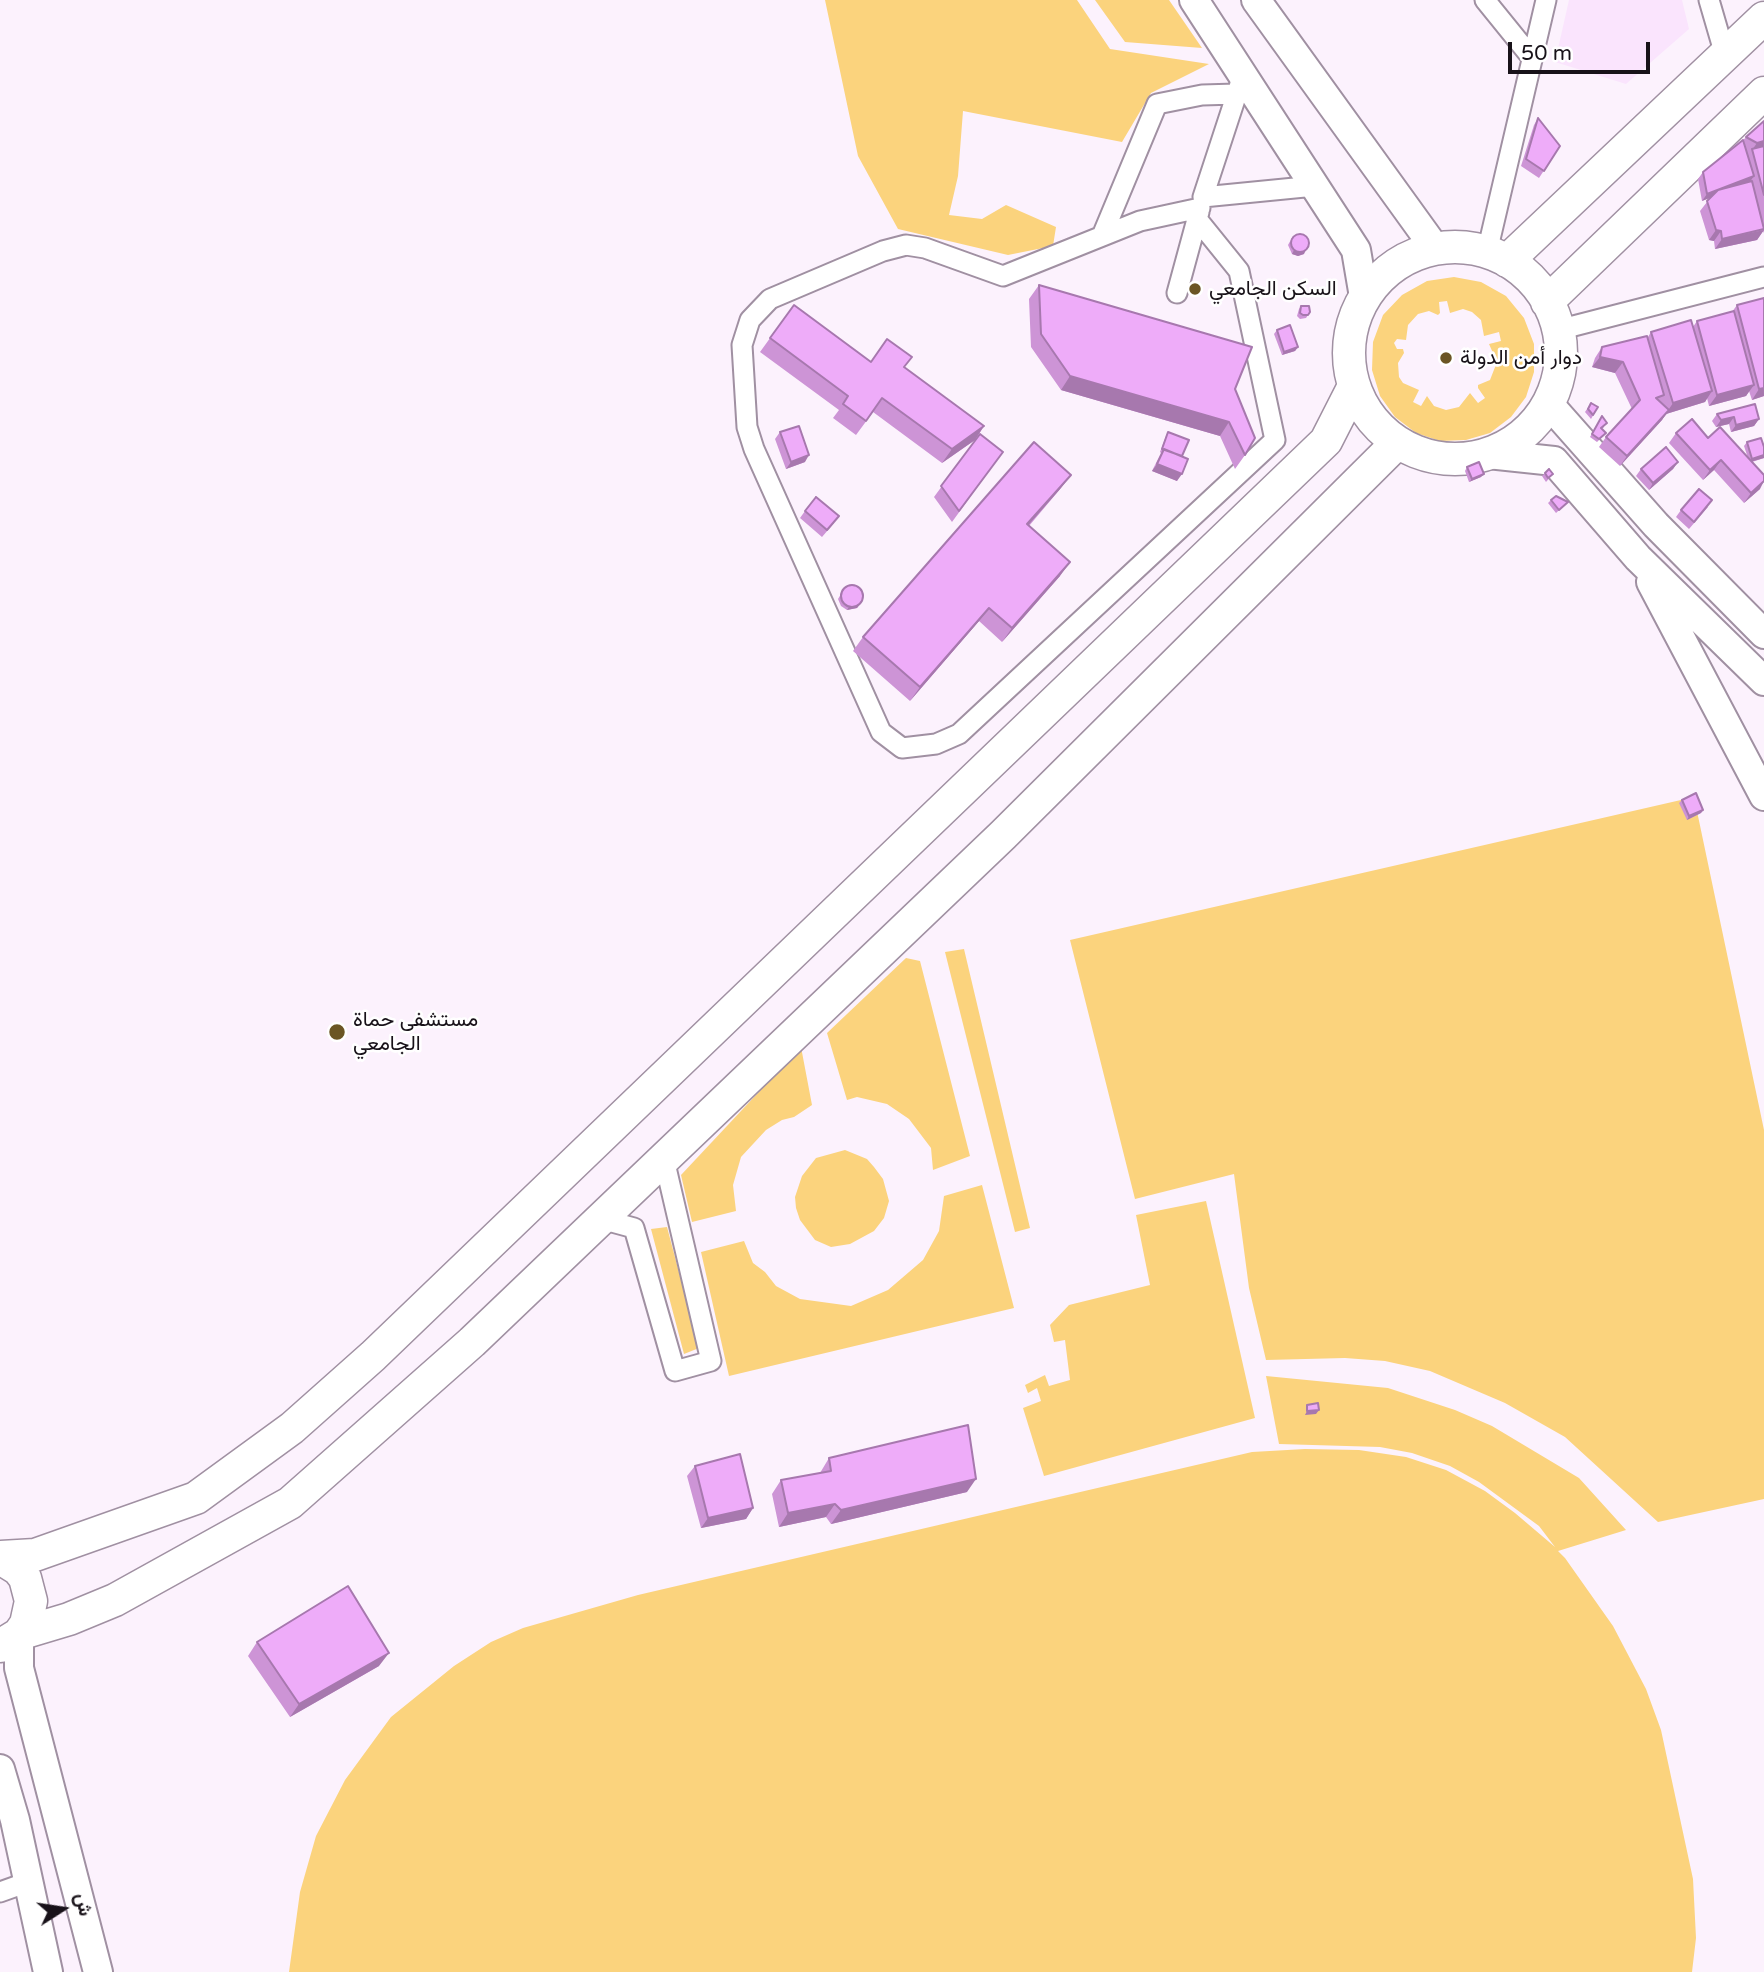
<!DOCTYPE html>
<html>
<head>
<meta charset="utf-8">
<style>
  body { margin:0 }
  #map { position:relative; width:1764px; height:1972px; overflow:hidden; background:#fcf2fd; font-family:"Varela Round",Vazirmatn,sans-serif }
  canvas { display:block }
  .north { position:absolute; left:28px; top:1874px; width:70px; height:70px; -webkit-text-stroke:5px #fff; paint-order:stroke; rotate:78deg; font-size:19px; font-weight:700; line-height:28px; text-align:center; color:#181219 }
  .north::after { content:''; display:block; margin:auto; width:24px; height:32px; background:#181219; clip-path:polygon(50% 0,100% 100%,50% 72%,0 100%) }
  .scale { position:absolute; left:1508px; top:42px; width:142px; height:32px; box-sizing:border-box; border:4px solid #181219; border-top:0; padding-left:9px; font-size:21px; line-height:24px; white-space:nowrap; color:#181219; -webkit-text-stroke:5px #fff; paint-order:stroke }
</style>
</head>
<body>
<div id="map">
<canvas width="1764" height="1972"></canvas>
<div class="north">ش</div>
<div class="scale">50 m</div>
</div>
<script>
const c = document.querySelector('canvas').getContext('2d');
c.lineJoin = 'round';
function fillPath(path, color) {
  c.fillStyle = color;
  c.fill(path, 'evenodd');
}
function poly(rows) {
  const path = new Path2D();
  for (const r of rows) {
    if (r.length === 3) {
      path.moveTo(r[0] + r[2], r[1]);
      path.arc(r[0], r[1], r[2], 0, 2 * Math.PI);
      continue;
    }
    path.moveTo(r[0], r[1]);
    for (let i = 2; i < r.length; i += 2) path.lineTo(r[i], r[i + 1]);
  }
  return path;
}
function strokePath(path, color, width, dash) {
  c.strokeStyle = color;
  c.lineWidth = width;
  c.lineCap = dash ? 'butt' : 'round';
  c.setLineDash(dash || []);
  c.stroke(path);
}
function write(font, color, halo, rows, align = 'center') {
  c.font = font + ' "Varela Round",Vazirmatn,sans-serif';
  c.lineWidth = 5;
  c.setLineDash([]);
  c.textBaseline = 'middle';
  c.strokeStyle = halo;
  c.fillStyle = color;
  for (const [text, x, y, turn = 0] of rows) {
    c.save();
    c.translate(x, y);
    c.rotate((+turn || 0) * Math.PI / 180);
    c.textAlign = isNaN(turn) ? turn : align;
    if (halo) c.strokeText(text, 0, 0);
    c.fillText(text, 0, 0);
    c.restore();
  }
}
fillPath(poly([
  [1569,0,1682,0,1689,29,1626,84,1555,62]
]), '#fae4fd');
fillPath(poly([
  [825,0,1077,0,1110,49,1209,64,1151,93,1122,142,963,111,958,176,949,215,982,219,1006,205,1056,227,1053,246,1008,255,898,229,858,156],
  [1095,0,1169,0,1202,48,1125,42],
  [1454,277,1481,282,1506,296,1524,318,1534,344,1534,372,1526,397,1511,417,1490,433,1466,440,1440,441,1416,433,1395,417,1380,396,1372,370,1373,342,1383,315,1402,295,1427,281],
  [1447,301,1450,313,1463,309,1472,312,1481,320,1484,336,1499,332,1501,341,1489,344,1497,362,1490,380,1478,385,1478,388,1485,398,1478,403,1470,393,1459,407,1446,410,1434,406,1427,396,1421,406,1413,402,1419,390,1403,383,1399,377,1398,363,1404,353,1403,349,1397,349,1394,343,1397,339,1406,340,1408,325,1418,314,1429,311,1438,315,1440,313,1439,302],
  [1694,797,1764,1130,1764,1499,1658,1522,1565,1437,1505,1403,1430,1371,1385,1361,1345,1358,1266,1360,1249,1288,1234,1174,1135,1199,1070,940],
  [964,949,1030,1228,1015,1232,945,952],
  [906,958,920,961,970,1156,933,1170,931,1148,909,1119,887,1104,857,1097,847,1100,827,1033],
  [801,1047,812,1105,794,1117,782,1120,766,1130,741,1157,733,1185,736,1211,692,1222,681,1175],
  [845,1150,867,1159,874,1167,883,1179,889,1201,884,1218,874,1231,850,1244,831,1247,815,1240,800,1220,796,1208,795,1197,802,1176,816,1158],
  [982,1185,1014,1308,729,1376,701,1252,744,1241,753,1263,765,1272,776,1286,800,1299,851,1306,888,1290,923,1260,939,1231,944,1196],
  [1206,1201,1255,1418,1044,1476,1023,1408,1041,1401,1037,1388,1028,1393,1025,1385,1045,1375,1049,1386,1070,1380,1065,1340,1054,1342,1050,1325,1069,1305,1150,1285,1136,1215],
  [667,1227,699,1348,684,1354,651,1229],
  [1266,1376,1388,1388,1455,1410,1492,1426,1579,1478,1626,1530,1558,1551,1565,1558,1613,1626,1646,1689,1661,1730,1693,1879,1696,1938,1692,1972,289,1972,300,1892,316,1836,345,1780,391,1717,454,1666,491,1642,523,1628,638,1595,1252,1452,1305,1449,1359,1450,1406,1457,1446,1470,1485,1491,1515,1513,1555,1547,1539,1526,1479,1482,1450,1466,1412,1453,1380,1447,1279,1444]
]), '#fbd37d');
const minor = poly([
  [1485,0,1532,58],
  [1709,0,1725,55],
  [1243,75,1203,197,1315,186],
  [1197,219,1239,271,1275,440,959,734,936,744,902,748,881,732,754,449,747,427,742,345,750,320,770,299,883,251,906,245,925,248,1003,276,1140,221,1200,208],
  [1102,236,1157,104,1202,95,1236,94],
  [1487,252,1546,0],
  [1177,293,1199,212],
  [1558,330,1764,277],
  [601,1219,634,1228,675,1371,711,1361,664,1159],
  [0,1892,28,1882]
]);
const secondary = poly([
  [1194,0,1356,250,1364,297],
  [1256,0,1435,248],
  [1548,403,1656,525,1764,634],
  [1488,454,1554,461,1638,558,1764,681],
  [1651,582,1764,796],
  [19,1634,19,1668,98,1972],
  [0,1769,15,1820,48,1972]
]);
const primary = poly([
  [1455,353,106],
  [1507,261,1764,18],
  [1547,302,1764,93],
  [0,1557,35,1555,196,1498,292,1428,373,1356,1326,441,1354,386],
  [0,1558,18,1569,25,1578,31,1601,26,1624,19,1634,0,1646],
  [19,1634,69,1619,115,1600,290,1503,472,1342,1003,835,1397,443]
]);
strokePath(minor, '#a090a2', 23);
strokePath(secondary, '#a090a2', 32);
strokePath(primary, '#a090a2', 35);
strokePath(minor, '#fff', 19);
strokePath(secondary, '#fff', 28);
strokePath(primary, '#fff', 32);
fillPath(poly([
  [1538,118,1560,146,1539,178,1521,166,1534,125],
  [1764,121,1764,233,1763,231,1757,240,1715,249,1714,241,1709,240,1700,211,1711,197,1702,201,1698,179,1703,172,1743,140],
  [1293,236,1304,254,1298,256,1292,254,1288,245],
  [1039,285,1235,389,1245,455,1235,469,1220,436,1061,390,1031,347,1029,299],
  [1764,298,1764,396,1752,400,1749,391,1746,396,1709,406,1707,398,1705,402,1666,414,1662,420,1620,466,1599,447,1606,437,1632,409,1615,373,1592,367,1595,358,1602,347,1648,337,1651,332,1693,327,1697,321,1732,312,1737,305],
  [794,305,871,362,905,368,984,426,975,440,942,463,873,412,856,435,833,418,839,410,760,352],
  [1301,306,1310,312,1306,318,1300,319,1297,316,1299,309],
  [1277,330,1298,347,1295,351,1282,355,1274,334],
  [1591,403,1598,407,1591,419,1585,412],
  [1717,414,1759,419,1754,426,1731,432,1729,424,1716,427,1712,421],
  [1602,416,1604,427,1602,429,1606,433,1597,442,1590,437],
  [780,432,805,462,786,469,775,439],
  [1168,432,1182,456,1177,481,1152,471,1161,453,1160,452,1166,436],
  [1676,433,1748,458,1744,446,1747,442,1764,458,1752,462,1760,489,1744,503,1714,470,1703,480,1669,443],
  [980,434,1003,452,952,522,934,497],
  [1678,462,1673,469,1649,490,1636,476,1641,469],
  [1467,467,1481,477,1469,482,1465,471],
  [1545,473,1553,474,1546,482,1542,476],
  [1061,488,1029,526,1060,576,1002,642,979,621,910,701,853,651,863,637],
  [1551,500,1568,502,1556,513,1548,503],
  [1708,507,1689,529,1676,517,1681,510],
  [805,511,834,523,822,537,800,518],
  [844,589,860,604,857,608,847,610,841,606,838,599],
  [1682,800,1703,810,1701,813,1687,820,1679,803],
  [829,1458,967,1492,831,1524,826,1517,779,1527,772,1494,781,1480,820,1473],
  [695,1466,753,1508,746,1519,701,1528,687,1476],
  [257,1642,379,1666,290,1717,248,1656]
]), '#cd94d6');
fillPath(poly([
  [1764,141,1764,149,1752,150,1757,143],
  [1754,176,1749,183,1702,201,1707,194],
  [1716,230,1721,231,1714,241,1709,240],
  [1764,230,1757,240,1715,249,1722,239],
  [1294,250,1306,250,1304,254,1298,256,1292,254],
  [1298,347,1295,351,1282,355,1284,352],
  [1600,357,1623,362,1615,373,1592,367],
  [1070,376,1229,422,1220,436,1061,390],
  [1754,385,1746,396,1709,406,1717,395],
  [1764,388,1764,396,1752,400,1759,389],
  [1712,391,1705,402,1666,414,1662,420,1620,466,1627,456,1667,412,1673,403],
  [1734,417,1729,424,1716,427,1721,420],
  [1759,419,1754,426,1731,432,1736,425],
  [984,426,975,440,942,463,952,449],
  [809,455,805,462,786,469,791,462],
  [1764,455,1764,458,1750,462,1752,459],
  [1721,460,1714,470,1703,480,1710,470],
  [1678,462,1673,469,1649,490,1653,483],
  [1157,464,1182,474,1177,481,1152,471],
  [1484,474,1481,477,1469,482,1472,479],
  [1071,475,1061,488,1017,538,1027,524],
  [1764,481,1760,489,1744,503,1751,493],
  [1070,562,1060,576,1002,642,1012,628],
  [860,604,857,608,847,610,849,607],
  [989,608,979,621,910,701,920,687],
  [1703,810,1701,813,1687,820,1689,816],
  [1319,1410,1316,1414,1305,1415,1307,1411],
  [976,1479,967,1492,831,1524,841,1510],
  [835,1504,826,1517,779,1527,788,1513],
  [753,1508,746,1519,701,1528,708,1518],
  [389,1653,379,1666,290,1717,299,1704]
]), '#a778ae');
const building = poly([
  [1538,118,1560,146,1544,171,1526,159,1538,118],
  [1764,121,1764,141,1757,143,1746,137,1764,121],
  [1743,140,1754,176,1707,194,1703,172,1743,140],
  [1764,146,1764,195,1752,149,1764,146],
  [1752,181,1764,229,1722,239,1721,231,1716,230,1707,201,1718,190,1752,181],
  [1300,243,9],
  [1039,285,1252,347,1235,389,1255,438,1245,455,1229,422,1070,376,1041,334,1039,285],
  [1764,298,1764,388,1759,389,1737,305,1764,298],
  [794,305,871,362,887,339,912,357,904,367,984,426,952,449,882,398,866,421,843,404,848,396,770,338,794,305],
  [1301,306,1309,306,1310,312,1308,315,1303,315,1300,313,1301,306],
  [1734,311,1754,385,1717,395,1697,321,1734,311],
  [1691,320,1712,391,1673,403,1651,332,1691,320],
  [1290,325,1298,347,1284,352,1277,330,1290,325],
  [1647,336,1664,395,1656,398,1669,410,1627,456,1606,437,1640,400,1623,362,1600,357,1602,347,1647,336],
  [1591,403,1598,407,1593,415,1588,409,1591,403],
  [1755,404,1759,419,1736,425,1734,417,1721,420,1717,414,1755,404],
  [1602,416,1607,423,1601,428,1606,433,1599,439,1592,434,1602,416],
  [1692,419,1708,438,1720,427,1764,475,1764,481,1751,493,1721,460,1710,470,1676,433,1692,419],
  [799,426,809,455,791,462,780,432,799,426],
  [1168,432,1189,440,1182,456,1162,449,1168,432],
  [980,434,1003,452,959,511,941,486,980,434],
  [1761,438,1764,447,1764,455,1752,459,1747,442,1761,438],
  [1034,442,1071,475,1027,524,1070,562,1012,628,989,608,920,687,863,637,1034,442],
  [1666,447,1678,462,1653,483,1641,469,1666,447],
  [1164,449,1188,459,1182,474,1157,464,1164,449],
  [1479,462,1484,474,1472,479,1467,467,1479,462],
  [1549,469,1553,474,1548,478,1545,473,1549,469],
  [1699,489,1712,500,1694,522,1681,510,1699,489],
  [1556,496,1568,502,1559,510,1551,500,1556,496],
  [816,497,839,516,827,530,805,511,816,497],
  [852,596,11],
  [1696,793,1703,810,1689,816,1682,800,1696,793],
  [1318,1403,1319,1410,1307,1411,1307,1405,1318,1403],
  [968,1425,976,1479,841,1510,835,1504,788,1513,781,1480,831,1471,829,1458,968,1425],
  [740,1454,753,1508,708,1518,695,1466,740,1454],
  [348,1586,389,1653,299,1704,257,1642,348,1586]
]);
fillPath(building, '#eeacf9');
strokePath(building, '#a778ae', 2);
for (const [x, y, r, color] of [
  [1195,289,7,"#6b5524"],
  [1446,358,7,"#6b5524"],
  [337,1032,9,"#6b5524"]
]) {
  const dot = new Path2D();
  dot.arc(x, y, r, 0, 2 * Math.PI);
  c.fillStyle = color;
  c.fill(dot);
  strokePath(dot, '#fff', 2.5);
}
write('21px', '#181219', '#fff', [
  ["السكن الجامعي",1209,289],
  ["دوار أمن الدولة",1460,358],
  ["مستشفى حماة",353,1020],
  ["الجامعي",353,1044]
], 'left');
</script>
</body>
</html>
